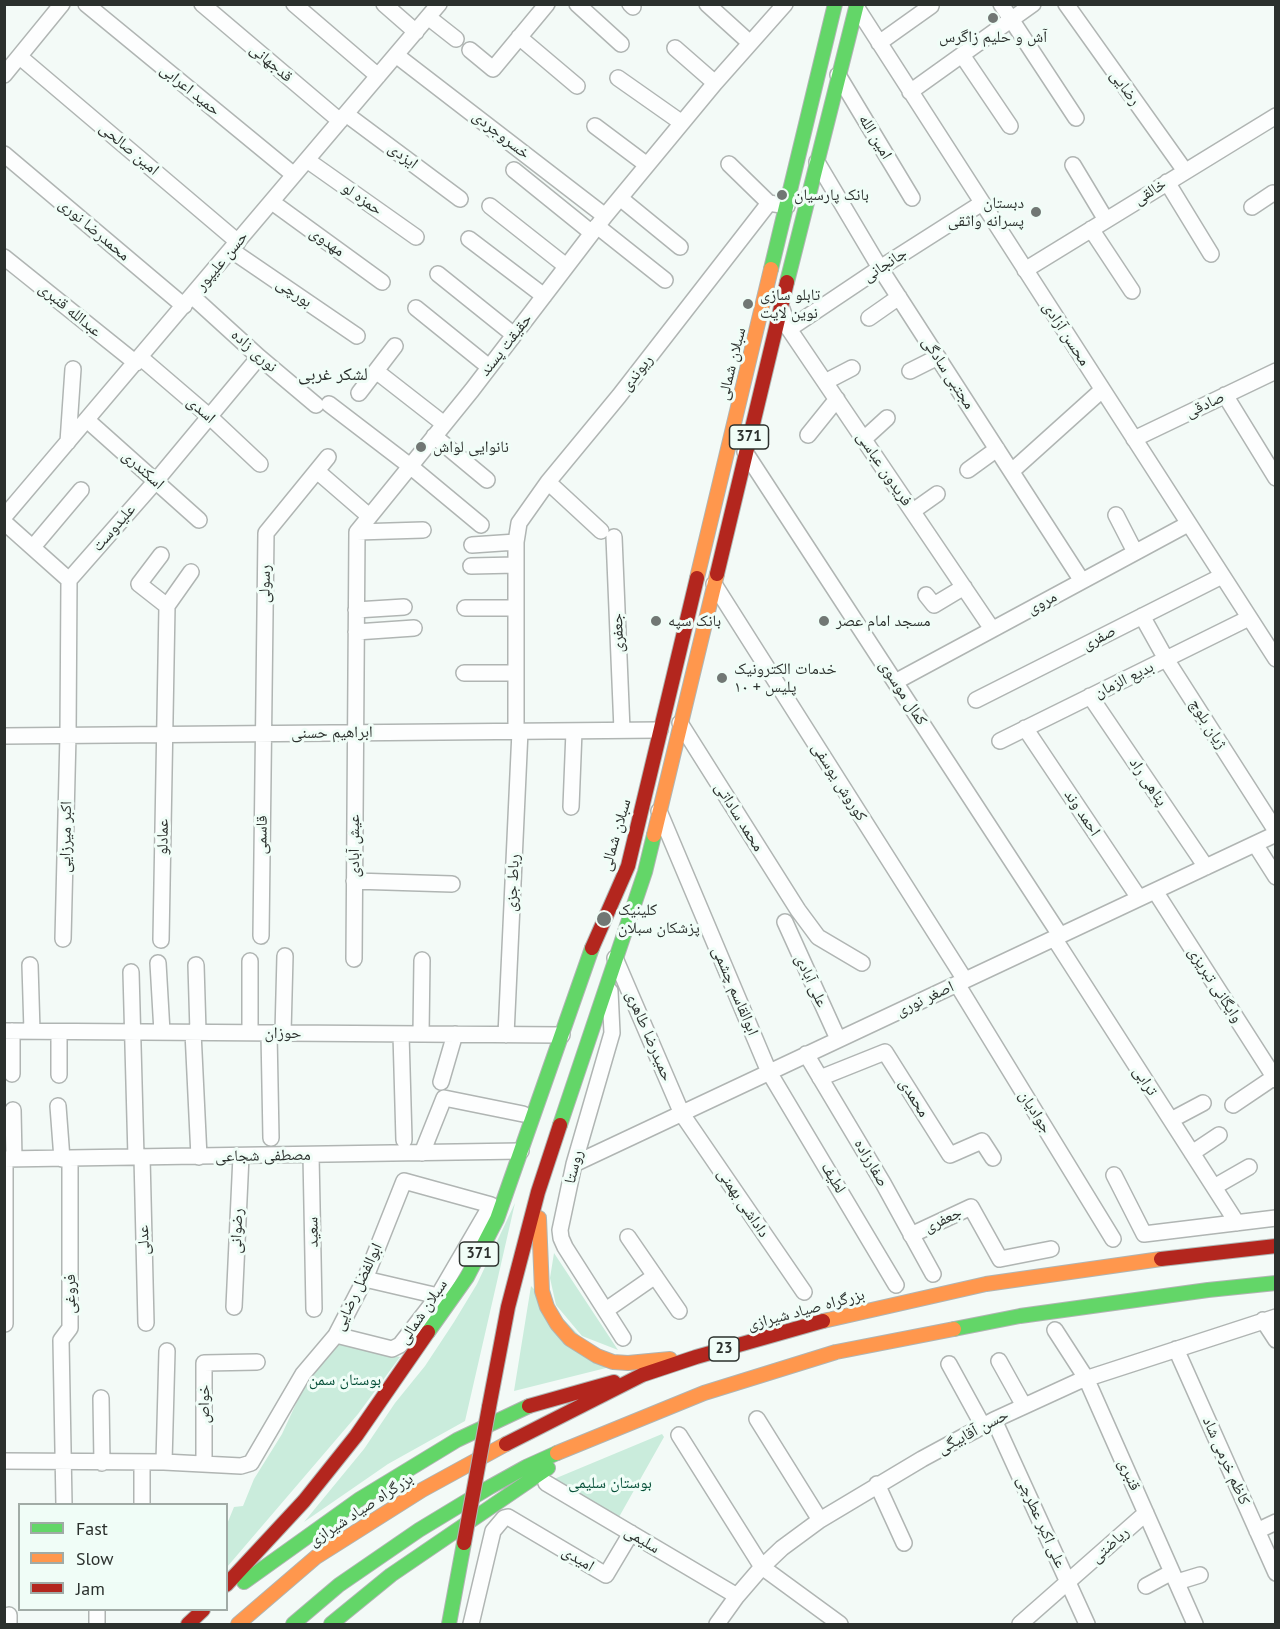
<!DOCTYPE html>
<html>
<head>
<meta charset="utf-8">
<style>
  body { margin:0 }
  #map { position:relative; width:1280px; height:1629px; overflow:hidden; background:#f3faf7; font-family:"PT Sans",sans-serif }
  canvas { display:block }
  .frame { position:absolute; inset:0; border:6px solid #2b302d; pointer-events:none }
  .legend { position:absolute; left:18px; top:1503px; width:210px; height:108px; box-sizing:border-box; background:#f0fdf7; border:2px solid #a1aba6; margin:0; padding:8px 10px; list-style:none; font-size:18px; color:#2b302d }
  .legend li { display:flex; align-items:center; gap:12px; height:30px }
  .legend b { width:30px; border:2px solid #a1aba6 }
</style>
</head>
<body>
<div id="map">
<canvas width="1280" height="1629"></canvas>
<div class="frame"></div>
<ul class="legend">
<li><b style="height:8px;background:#63d668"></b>Fast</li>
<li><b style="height:8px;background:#ff974d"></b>Slow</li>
<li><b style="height:8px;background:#b3261e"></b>Jam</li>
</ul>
</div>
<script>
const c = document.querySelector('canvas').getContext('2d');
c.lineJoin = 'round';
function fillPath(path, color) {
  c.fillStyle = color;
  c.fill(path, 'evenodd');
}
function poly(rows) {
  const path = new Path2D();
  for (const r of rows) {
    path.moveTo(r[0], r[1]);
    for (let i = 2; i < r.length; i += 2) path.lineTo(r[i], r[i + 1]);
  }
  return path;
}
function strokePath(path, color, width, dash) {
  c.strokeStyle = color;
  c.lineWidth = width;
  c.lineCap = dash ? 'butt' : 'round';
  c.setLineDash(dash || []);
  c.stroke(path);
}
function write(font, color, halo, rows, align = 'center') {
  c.font = font + ' "PT Sans","Noto Naskh Arabic",sans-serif';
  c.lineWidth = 6;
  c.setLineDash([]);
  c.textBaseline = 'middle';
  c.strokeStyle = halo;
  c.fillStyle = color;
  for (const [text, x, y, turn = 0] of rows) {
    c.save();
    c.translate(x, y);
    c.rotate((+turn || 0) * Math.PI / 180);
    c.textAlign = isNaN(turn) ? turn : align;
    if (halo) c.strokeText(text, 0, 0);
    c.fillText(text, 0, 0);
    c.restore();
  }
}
fillPath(poly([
  [515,1203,465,1421,388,1464,304,1522,364,1449,395,1403,425,1366,454,1322,477,1284],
  [554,1253,618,1350,582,1336,556,1305,550,1278],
  [531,1286,610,1367,514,1391],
  [337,1341,400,1357,358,1414,227,1567,227,1524,234,1507,243,1506,254,1479,282,1434,306,1382],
  [662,1434,664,1437,619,1517,554,1479]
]), '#caecdc');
const street = poly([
  [86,4,294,175],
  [202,4,340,121],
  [294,4,378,76],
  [384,4,416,32],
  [577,4,621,44],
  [630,4,633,7],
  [707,4,750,43],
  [1001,4,1076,118],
  [1066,4,1185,171],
  [857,8,1276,659],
  [428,17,456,39],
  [519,37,577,86],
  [879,43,931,6],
  [675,48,715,83],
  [470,50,493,69,547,4],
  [396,55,605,216],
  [962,55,1010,126],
  [20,57,238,242],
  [4,75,62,4],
  [838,75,912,198],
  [618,78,682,123],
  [910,92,1033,4],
  [346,114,460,199],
  [595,126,647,165],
  [4,154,184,306],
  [307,160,416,237],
  [817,162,880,268,1082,581],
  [729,164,769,203],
  [1073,165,1106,220],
  [514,170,592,233],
  [1167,182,1211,254],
  [620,198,680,247],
  [272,202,382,282],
  [490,206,566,266],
  [1252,207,1273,193],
  [597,226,665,280],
  [1091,229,1132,291],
  [469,239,544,296],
  [231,250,357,336],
  [4,257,136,363],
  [1025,270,1276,116],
  [438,274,514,335],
  [192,296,259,357,316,405],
  [416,308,489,367],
  [782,309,789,329,992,629],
  [869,318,899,297],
  [789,329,880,268,982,203],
  [140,357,210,417,260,464],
  [376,371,444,424],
  [910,371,938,357],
  [825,382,852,368],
  [359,393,395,346],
  [1225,395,1276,478],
  [329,404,410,466,481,525],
  [87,420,199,520],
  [808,435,837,399],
  [434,436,487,480],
  [864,439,887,418],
  [1134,439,1276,371],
  [68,442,73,369],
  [745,452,1060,935],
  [968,470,997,449],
  [317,471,369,516],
  [1012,471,1102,390],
  [548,482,601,531],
  [913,511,937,494],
  [1116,515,1135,552],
  [4,517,439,4],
  [4,522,69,580],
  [357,532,423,530],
  [614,537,622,730],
  [472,545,516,542],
  [33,547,81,490],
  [161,555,139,584,167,606,161,940],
  [471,566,516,565],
  [714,584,965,980],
  [926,595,934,605,964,587],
  [167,606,191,572],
  [465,608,516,608],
  [356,610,404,607],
  [1142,616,1166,659,1276,831],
  [356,632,414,628],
  [464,673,515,673],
  [895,682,1188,524],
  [1090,696,1206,867],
  [976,700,1222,576],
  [680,723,798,910,818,937,862,963],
  [1025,728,1139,898],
  [516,731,516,542,519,523,548,482,619,396,769,203,787,206],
  [4,736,660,730],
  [1000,741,1249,618],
  [571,807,574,731],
  [659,811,769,1072,896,1285],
  [1255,844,1276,877],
  [354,881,452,884],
  [1155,891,1276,1080],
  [785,922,838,1039],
  [261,936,266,533,328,457],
  [1054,938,1237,1223],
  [63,939,68,735,69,580,155,482,259,357],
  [615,958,682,1114,804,1292],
  [354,959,357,532,472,390,605,216,715,83,785,4],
  [158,963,162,1032],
  [30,965,32,1031],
  [196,965,198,1032],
  [131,972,136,1157],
  [957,984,1113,1239],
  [610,991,612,1033,574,1164,560,1230,561,1238,565,1247,623,1338],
  [4,1031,562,1035],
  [193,1032,199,1157],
  [250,1033,250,961],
  [269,1033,271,1138],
  [283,1033,285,956],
  [401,1034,404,1140],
  [421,1034,422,960],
  [506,1035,520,731],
  [806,1054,883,1183,933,1274],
  [12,1074,12,1031],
  [59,1075,59,1032],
  [820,1078,885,1052,950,1155,982,1141,993,1158],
  [441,1082,455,1034],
  [1233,1105,1276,1076],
  [58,1106,62,1159],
  [13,1110,14,1159],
  [1171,1120,1203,1103],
  [422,1153,444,1098,523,1114],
  [1192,1153,1219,1135],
  [311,1155,314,1309],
  [142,1157,146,1323],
  [4,1159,521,1151],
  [574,1164,1276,834],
  [1114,1175,1144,1234,1276,1218],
  [1214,1187,1249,1167],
  [911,1235,971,1207,1000,1259,1051,1249],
  [628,1237,679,1311],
  [365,1279,438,1296],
  [234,1307,241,1156],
  [606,1310,655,1276],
  [1263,1320,1276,1340],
  [5,1324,5,1159],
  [1055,1330,1086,1378,1195,1624],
  [1176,1349,1276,1573],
  [999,1361,1024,1406],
  [949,1364,983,1426],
  [101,1398,102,1463],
  [757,1419,820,1520],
  [994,1420,1087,1624],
  [679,1435,762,1567,840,1624],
  [4,1461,164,1462,241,1466,251,1463,303,1374,336,1335,365,1279,404,1181,491,1205,438,1296,400,1345,392,1349,336,1335],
  [164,1462,167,1351],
  [142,1463,142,1504],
  [204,1463,204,1363,257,1362],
  [546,1483,737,1596],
  [877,1484,904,1543],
  [64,1504,61,1340,70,1328,70,1158],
  [1257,1531,1276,1522],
  [1177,1582,1200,1575],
  [1146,1586,1172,1572],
  [97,1611,97,1624],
  [9,1615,9,1624],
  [471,1624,493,1531,504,1518,508,1517,606,1575,631,1533],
  [717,1624,737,1596,762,1567,782,1548,820,1520,922,1459,994,1420,1079,1381,1276,1317],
  [1020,1624,1146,1513]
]);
const fast = poly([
  [771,269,835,4],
  [787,282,857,4],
  [560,1125,645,872,654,835],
  [954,1329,1020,1316,1208,1290,1276,1283],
  [428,1332,467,1277,497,1219,592,948],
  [244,1582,360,1499,457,1440,529,1406],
  [293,1624,339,1585,419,1530,490,1487,526,1467,557,1453],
  [331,1624,391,1575,548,1468],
  [449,1624,464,1543]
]);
const slow = poly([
  [697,578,771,269],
  [654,835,717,574],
  [539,1218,542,1291,547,1307,557,1324,570,1339,597,1356,613,1362,628,1363,670,1359],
  [823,1321,986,1284,1161,1259],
  [557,1453,704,1393,836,1352,954,1329],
  [238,1624,316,1557,422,1490,506,1444]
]);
const jam = poly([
  [717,574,787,282],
  [592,948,628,866,697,578],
  [1161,1259,1276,1246],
  [529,1406,614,1382],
  [489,1407,508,1307,538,1192,560,1125],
  [506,1444,642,1375,696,1357,823,1321],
  [226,1585,304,1501,356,1436,428,1332],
  [188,1624,203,1610]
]);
strokePath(street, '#b0b5b3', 18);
strokePath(fast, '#b0b5b3', 16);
strokePath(slow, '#b0b5b3', 16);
strokePath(jam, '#b0b5b3', 16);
strokePath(street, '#fdfefe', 15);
strokePath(fast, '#63d668', 14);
strokePath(slow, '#ff974d', 14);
strokePath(jam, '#b3261e', 14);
const jamBridge = poly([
  [464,1543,489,1407]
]);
strokePath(jamBridge, '#b0b5b3', 16, []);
strokePath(jamBridge, '#b3261e', 14);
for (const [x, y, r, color] of [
  [993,18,6,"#717774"],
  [782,195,6,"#717774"],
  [1036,212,6,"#717774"],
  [748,304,6,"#717774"],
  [421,447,6,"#717774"],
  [656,621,6,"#717774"],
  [824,621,6,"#717774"],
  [722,678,6,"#717774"],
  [604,919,8,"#717774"]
]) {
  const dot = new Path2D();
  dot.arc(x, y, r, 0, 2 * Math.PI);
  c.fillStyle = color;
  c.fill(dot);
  strokePath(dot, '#f0fdf7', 2);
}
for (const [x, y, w] of [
  [749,437,39],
  [479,1254,39],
  [724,1349,30]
]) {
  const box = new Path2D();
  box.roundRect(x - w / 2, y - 12, w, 24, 4.5);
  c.fillStyle = '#f0fdf7';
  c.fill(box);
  strokePath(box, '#2b302d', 1.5);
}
write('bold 15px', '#2b302d', null, [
  ["371",749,437],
  ["371",479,1254],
  ["23",724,1349]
]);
write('16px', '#2b302d', '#f0fdf7', [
  ["آش و حلیم زاگرس",993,37,"center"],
  ["بانک پارسیان",794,195],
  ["دبستان",1024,203,"right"],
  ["پسرانه واثقی",1024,221,"right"],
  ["تابلو سازی",760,295],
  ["نوین لایت",760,313],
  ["نانوایی لواش",433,447],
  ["بانک سپه",668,621],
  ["مسجد امام عصر",836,621],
  ["خدمات الکترونیک",734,669],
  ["پلیس + ۱۰",734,687],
  ["کلینیک",618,910],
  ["پزشکان سبلان",618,928]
], 'left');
write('16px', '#2b302d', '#f0fdf7', [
  ["قدجهانی",271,63,40],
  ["رضایی",1125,88,54],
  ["حمید اعرابی",190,90,39],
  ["خسروجردی",501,135,38],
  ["امین الله",875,137,59],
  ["امین صالحی",129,149,40],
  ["ایزدی",403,156,37],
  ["خالقی",1150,192,-32],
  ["حمزه لو",362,199,35],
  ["محمدرضا نوری",94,230,40],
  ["مهدوی",327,242,36],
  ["حسن علیپور",222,261,-50],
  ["جانجانی",885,265,-33],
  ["بورچی",294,293,34],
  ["عبدالله قنبری",70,310,39],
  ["محسن آزادی",1066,334,57],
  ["حقیقت پسند",506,345,-52],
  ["نوری زاده",254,351,42],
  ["سبلان شمالی",732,364,-76],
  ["ریوندی",637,373,-52],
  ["مجتبی سادگی",948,373,57],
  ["صادقی",1205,405,-25],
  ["اسدی",201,410,41],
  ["فریدون عباسی",884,469,56],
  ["اسکندری",143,470,42],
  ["علیدوست",114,528,-49],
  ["رسولی",265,584,-89],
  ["مروی",1042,603,-28],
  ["جعفری",618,633,-92],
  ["صفری",1099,638,-27],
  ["بدیع الزمان",1124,680,-26],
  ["کمال موسوی",903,693,57],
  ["ژیان بلوچ",1208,724,58],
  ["ابراهیم حسنی",332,733,-1],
  ["کوروش یوسفی",839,782,58],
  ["پناهی راد",1148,782,56],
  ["احمد وند",1082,813,56],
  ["محمد ساداتی",739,817,58],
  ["قاسمی",262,835,-89],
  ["سبلان شمالی",616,835,-74],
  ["اکبر میرزایی",66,837,-89],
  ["عمادلو",163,837,-89],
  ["عیش آبادی",354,846,-90],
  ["رباط جزی",513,883,-87],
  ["علی آبادی",811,981,65],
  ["وایگانی تبریزی",1215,985,57],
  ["ابوالقاسم چشمی",735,991,67],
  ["اصغر نوری",925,999,-25],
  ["حوزان",283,1033],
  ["حمیدرضا طاهری",649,1036,67],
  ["ترابی",1145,1081,57],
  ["محمدی",914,1098,58],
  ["جوادیان",1035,1112,58],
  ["مصطفی شجاعی",263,1156,-1],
  ["صفارزاده",871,1163,60],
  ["روستا",574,1167,-76],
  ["لطیف",833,1178,59],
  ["داداشی بهمنی",743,1203,56],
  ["جعفری",943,1220,-25],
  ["رضوانی",237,1231,-88],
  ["سعید",313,1232,-91],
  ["عدلی",144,1240,-92],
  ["ابوالفضل رضایی",358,1287,-65],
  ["فروغی",70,1294,-90],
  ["بزرگراه صیاد شیرازی",806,1310,-15],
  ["سبلان شمالی",423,1312,-56],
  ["خواص",204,1404,-90],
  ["حسن آقابیگی",973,1432,-28],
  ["کاظم خرمی شاد",1226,1461,66],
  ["قنبری",1129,1475,66],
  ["بزرگراه صیاد شیرازی",361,1510,-33],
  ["علی اکبر عطرچی",1041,1522,66],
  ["سلیمی",642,1540,31],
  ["ریاضتی",1110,1545,-42],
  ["امیدی",578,1559,31]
]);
write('16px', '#044e37', '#f0fdf7', [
  ["بوستان سمن",345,1380],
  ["بوستان سلیمی",610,1483]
]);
write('18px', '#2b302d', '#f0fdf7', [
  ["لشکر غربی",333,375]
]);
</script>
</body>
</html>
